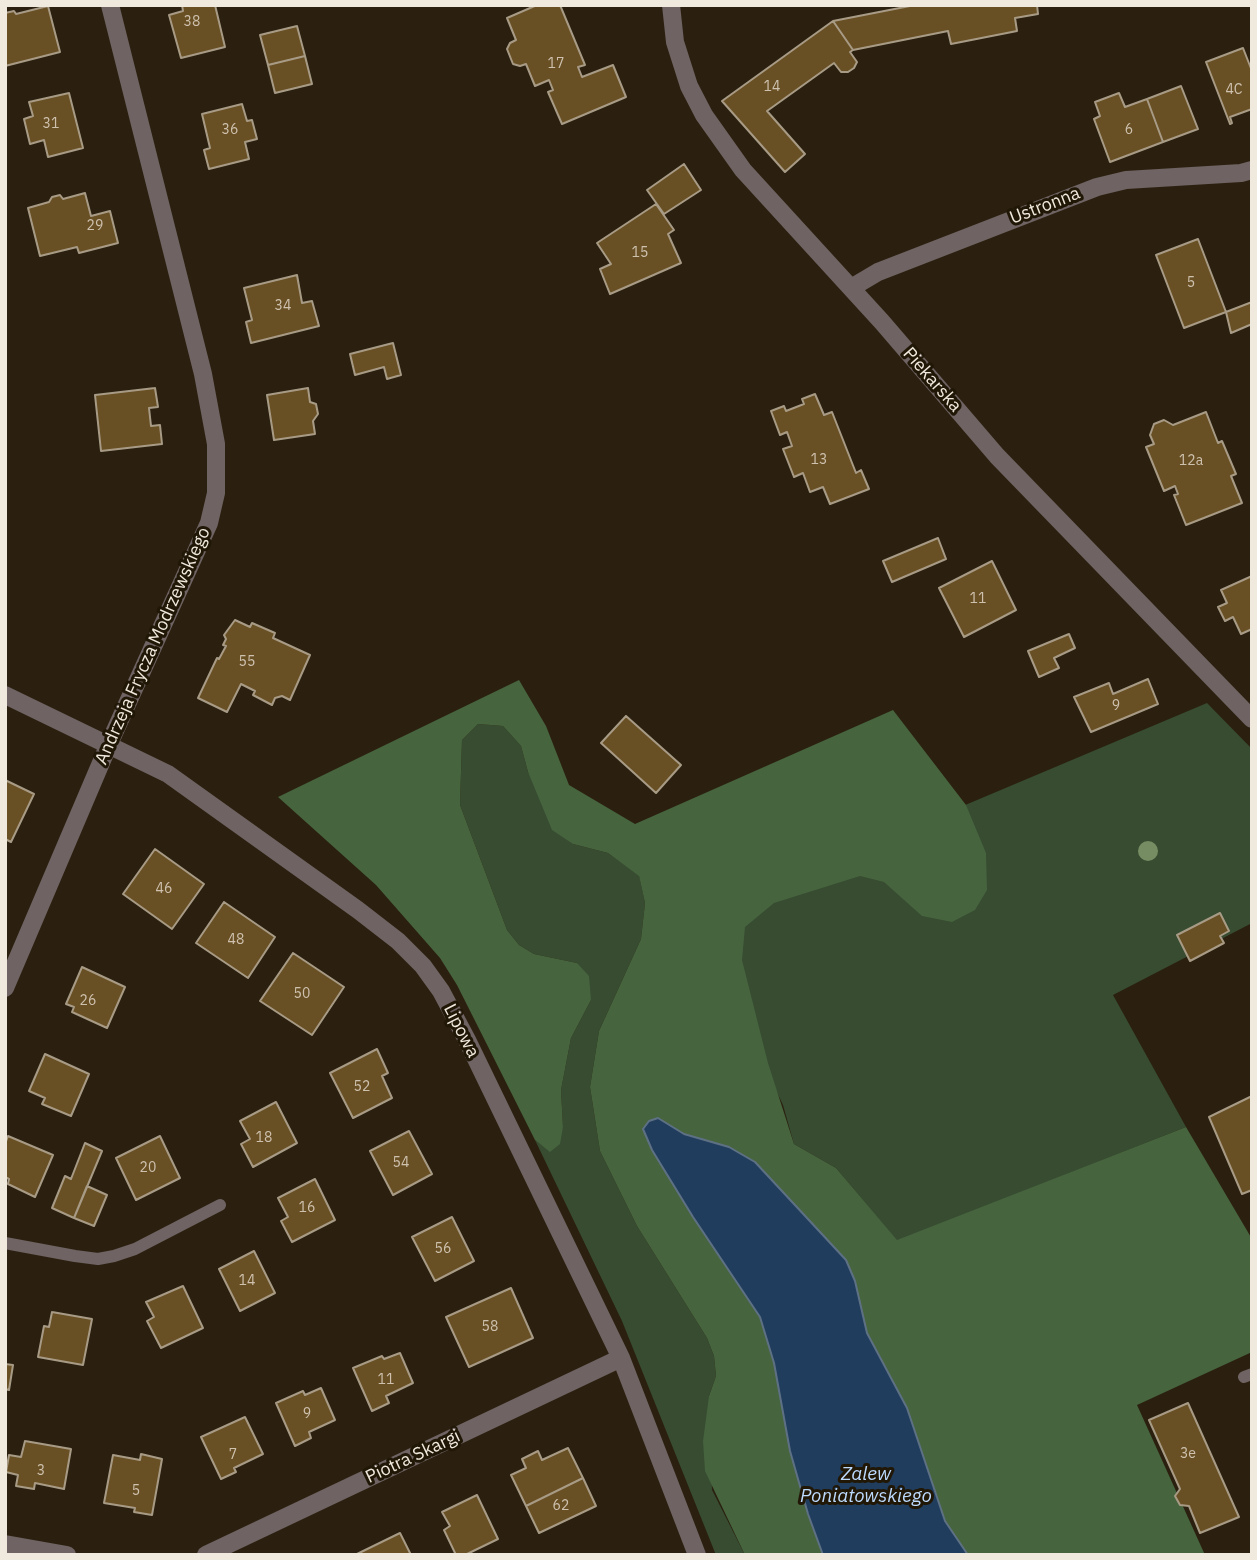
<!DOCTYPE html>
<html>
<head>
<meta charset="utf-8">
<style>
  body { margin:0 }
  #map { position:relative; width:1257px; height:1560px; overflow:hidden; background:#2b200f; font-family:"IBM Plex Sans",sans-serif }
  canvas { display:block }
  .frame { position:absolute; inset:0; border:7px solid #f0e9dd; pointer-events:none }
</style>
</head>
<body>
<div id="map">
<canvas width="1257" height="1560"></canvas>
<div class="frame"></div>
</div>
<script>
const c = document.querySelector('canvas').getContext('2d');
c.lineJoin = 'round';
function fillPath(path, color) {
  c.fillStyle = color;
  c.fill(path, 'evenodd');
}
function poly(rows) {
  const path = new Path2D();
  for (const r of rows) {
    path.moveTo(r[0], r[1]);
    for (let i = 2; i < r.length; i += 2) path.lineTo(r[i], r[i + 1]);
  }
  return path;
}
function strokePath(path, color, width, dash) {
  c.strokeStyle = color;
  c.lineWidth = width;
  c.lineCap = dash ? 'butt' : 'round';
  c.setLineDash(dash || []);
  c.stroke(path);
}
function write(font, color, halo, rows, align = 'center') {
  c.font = font + ' "IBM Plex Sans",sans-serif';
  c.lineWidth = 6;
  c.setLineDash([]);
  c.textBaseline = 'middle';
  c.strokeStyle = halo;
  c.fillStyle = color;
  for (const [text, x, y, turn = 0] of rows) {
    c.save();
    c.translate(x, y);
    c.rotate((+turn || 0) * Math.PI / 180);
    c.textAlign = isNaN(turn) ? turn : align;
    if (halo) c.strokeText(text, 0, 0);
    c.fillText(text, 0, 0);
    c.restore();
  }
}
fillPath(poly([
  [1207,703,1252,749,1252,923,1113,995,1186,1127,897,1241,836,1168,794,1144,783,1105,695,919],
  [478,724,503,726,521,746,528,772,573,844,608,853,639,875,645,903,641,939,599,1031,590,1087,600,1151,637,1226,707,1338,714,1356,716,1376,709,1396,712,1490,745,1555,716,1555,622,1321,535,1140,550,1151,563,1127,561,1090,571,1038,591,1000,577,963,534,954,519,945,507,930,460,805,462,740]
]), '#374c31');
fillPath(poly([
  [519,680,546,726,569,785,635,824,893,710,966,805,986,853,987,890,975,910,952,922,922,916,884,882,860,876,774,903,745,927,742,960,768,1063,794,1144,836,1168,897,1240,1186,1127,1252,1239,1252,1352,1137,1405,1205,1555,968,1555,945,1521,907,1408,867,1333,855,1281,846,1260,755,1162,729,1147,684,1134,658,1118,652,1150,693,1217,760,1317,774,1363,790,1451,808,1514,823,1555,745,1555,705,1471,703,1441,709,1396,716,1376,714,1356,707,1338,637,1226,600,1151,590,1087,599,1031,641,939,645,903,639,876,608,853,573,844,552,830,528,772,521,746,503,726,478,724,462,740,460,805,507,930,519,945,534,954,577,963,589,976,591,1000,571,1038,561,1090,563,1127,560,1144,550,1152,535,1140,457,985,440,958,376,885,278,797]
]), '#46643e');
const water = poly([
  [658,1118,684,1134,729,1147,755,1162,846,1260,855,1281,867,1333,907,1408,945,1521,968,1555,823,1555,808,1514,790,1451,774,1363,760,1317,693,1217,652,1150,643,1129,649,1121,658,1118]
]);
fillPath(water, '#203d5e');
strokePath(water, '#5e7184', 2);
const building = poly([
  [182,5,215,5,225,47,181,58,169,15,183,11,182,5],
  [537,5,560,5,585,65,578,67,582,77,613,65,626,97,562,124,548,92,553,90,549,80,535,86,526,64,520,66,513,64,507,49,510,43,516,40,507,18,537,5],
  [915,5,1037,5,1038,14,1015,18,1017,31,951,44,948,31,853,50,833,21,915,5],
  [48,6,60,52,5,66,5,13,14,11,16,14,48,6],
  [833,21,853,50,850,52,857,62,854,68,848,72,841,72,834,63,767,111,805,154,785,172,722,101,833,21],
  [297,26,305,56,268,65,260,35,297,26],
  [1243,48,1252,71,1252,109,1230,117,1232,123,1230,124,1206,62,1243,48],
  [305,56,312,84,275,93,268,65,305,56],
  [1181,86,1198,129,1163,142,1147,99,1181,86],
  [69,93,83,148,48,157,44,140,30,144,24,119,33,116,29,102,69,93],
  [1119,93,1125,107,1147,99,1163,142,1110,162,1094,119,1100,116,1095,102,1119,93],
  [242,104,247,121,252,120,257,139,245,142,249,159,209,169,204,150,210,148,202,114,242,104],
  [684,164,701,190,664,214,647,190,684,164],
  [85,193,91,216,110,211,118,243,79,253,77,247,40,256,28,208,49,202,52,197,60,195,63,199,85,193],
  [656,204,674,230,668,234,681,263,610,294,600,269,611,264,597,243,656,204],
  [1198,239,1226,312,1184,328,1156,255,1198,239],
  [297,275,302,303,312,301,319,326,251,343,246,322,252,320,244,288,297,275],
  [1252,302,1252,324,1231,333,1226,312,1252,302],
  [393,343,401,375,387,379,384,367,355,375,350,354,393,343],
  [155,388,158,407,149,408,151,426,160,425,162,444,101,451,95,395,155,388],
  [308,388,310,402,316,404,318,414,313,421,315,434,274,440,267,395,308,388],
  [815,394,824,415,832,412,856,473,861,470,869,489,830,504,823,487,810,492,803,473,794,477,783,449,792,446,787,432,780,435,771,411,784,406,786,411,804,404,802,399,815,394],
  [1206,412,1218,443,1222,441,1236,474,1231,476,1242,503,1186,525,1174,495,1178,494,1175,486,1164,491,1146,447,1154,444,1150,435,1154,424,1164,420,1173,425,1206,412],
  [938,538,946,559,892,582,883,561,938,538],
  [992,561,1016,610,964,637,939,588,992,561],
  [1252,576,1252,629,1241,634,1233,617,1225,621,1218,607,1227,603,1221,590,1252,576],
  [235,620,250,627,252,623,275,633,273,638,310,655,290,700,282,696,275,698,272,705,253,695,255,691,241,684,227,712,198,698,217,658,219,659,226,646,223,645,226,639,224,635,235,620],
  [1069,634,1075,648,1054,658,1059,668,1039,677,1028,651,1069,634],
  [1148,679,1158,704,1091,732,1074,697,1109,683,1113,694,1148,679],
  [626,716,681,765,656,793,601,743,626,716],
  [5,780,34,794,11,842,5,839,5,780],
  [155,849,204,884,172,929,123,894,155,849],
  [224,902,275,937,248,978,196,943,224,902],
  [1220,913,1229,931,1220,936,1224,943,1190,961,1177,935,1220,913],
  [293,953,344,987,312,1035,260,1001,293,953],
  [82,967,125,987,107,1028,72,1012,74,1007,66,1004,82,967],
  [377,1049,388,1073,382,1076,392,1098,353,1118,330,1073,377,1049],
  [45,1054,89,1074,71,1116,42,1104,45,1098,29,1091,45,1054],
  [1252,1096,1252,1190,1242,1194,1209,1117,1252,1096],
  [276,1102,297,1143,253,1167,241,1144,250,1139,240,1121,276,1102],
  [409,1131,432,1174,393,1195,370,1151,409,1131],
  [8,1136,53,1155,35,1197,8,1184,9,1179,5,1177,5,1144,8,1136],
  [160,1136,180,1178,136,1200,116,1158,160,1136],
  [85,1143,102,1151,74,1218,52,1208,65,1176,71,1179,85,1143],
  [315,1179,335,1220,292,1242,281,1221,288,1217,278,1198,315,1179],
  [87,1186,107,1195,94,1226,74,1218,87,1186],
  [452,1217,474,1261,435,1281,412,1237,452,1217],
  [254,1251,275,1293,240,1311,219,1269,254,1251],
  [183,1286,203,1328,161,1348,147,1321,154,1317,146,1302,183,1286],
  [511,1288,533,1338,469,1367,446,1317,511,1288],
  [52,1312,92,1319,83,1365,38,1357,44,1326,49,1327,52,1312],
  [400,1353,413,1383,386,1396,389,1403,372,1411,353,1368,382,1356,384,1359,400,1353],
  [5,1364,13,1365,9,1390,5,1389,5,1364],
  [321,1388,335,1420,309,1432,311,1438,295,1446,276,1403,303,1391,305,1395,321,1388],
  [1188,1403,1239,1517,1200,1533,1189,1506,1180,1505,1175,1496,1180,1489,1149,1420,1188,1403],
  [245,1417,263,1454,234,1468,236,1472,221,1479,201,1437,245,1417],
  [25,1441,71,1449,64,1489,35,1483,34,1489,16,1486,18,1475,6,1472,9,1455,21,1457,25,1441],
  [568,1448,583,1478,526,1506,511,1475,526,1468,522,1459,538,1451,542,1460,568,1448],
  [141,1454,162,1459,152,1515,134,1512,135,1508,104,1503,113,1455,140,1460,141,1454],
  [583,1478,596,1506,539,1533,526,1506,583,1478],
  [477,1495,498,1539,465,1555,456,1555,444,1530,450,1526,442,1512,477,1495],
  [400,1533,411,1555,357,1555,357,1554,400,1533]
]);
fillPath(building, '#694f24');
strokePath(building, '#a89b86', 2);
strokePath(poly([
  [5,1243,75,1256,98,1259,114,1256,135,1249,220,1205],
  [1244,1377,1252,1374]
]), '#6f6363', 12);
strokePath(poly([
  [671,5,675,42,689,86,704,115,743,170,882,322,997,456,1252,719],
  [851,288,878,272,1097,187,1126,180,1241,173,1252,170],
  [5,695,168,774,358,910,398,941,423,966,441,991,467,1040,621,1358,697,1555],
  [5,988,109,744,209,523,216,493,216,444,203,374,110,5],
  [5,1544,67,1555],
  [206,1555,621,1358]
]), '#6f6363', 18);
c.fillStyle = '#768d63';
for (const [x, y] of [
  [1148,851]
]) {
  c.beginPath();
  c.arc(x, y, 10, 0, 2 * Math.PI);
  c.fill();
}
write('14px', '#cec2af', null, [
  ["38",192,22],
  ["17",556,64],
  ["14",772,87],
  ["4C",1234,90],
  ["31",51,124],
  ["36",230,130],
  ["6",1129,130],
  ["29",95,226],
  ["15",640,253],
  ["5",1191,283],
  ["34",283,306],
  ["13",819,460],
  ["12a",1191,461],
  ["11",978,599],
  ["55",247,662],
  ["9",1116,706],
  ["46",164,889],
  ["48",236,940],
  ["50",302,994],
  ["26",88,1001],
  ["52",362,1087],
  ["18",264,1138],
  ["54",401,1163],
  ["20",148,1168],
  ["16",307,1208],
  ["56",443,1249],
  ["14",247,1281],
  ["58",490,1327],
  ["11",386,1380],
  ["9",307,1414],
  ["3e",1188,1454],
  ["7",233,1455],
  ["3",41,1471],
  ["5",136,1491],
  ["62",561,1506]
]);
write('18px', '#f0e9dd', '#211706', [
  ["Ustronna",1045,206,-21],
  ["Piekarska",932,380,49],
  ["Andrzeja Frycza Modrzewskiego",153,646,-66],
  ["Lipowa",461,1031,63],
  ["Piotra Skargi",413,1457,-25]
]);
write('italic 19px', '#bcdafe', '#211706', [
  ["Zalew",866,1475],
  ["Poniatowskiego",866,1497]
]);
</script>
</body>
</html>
